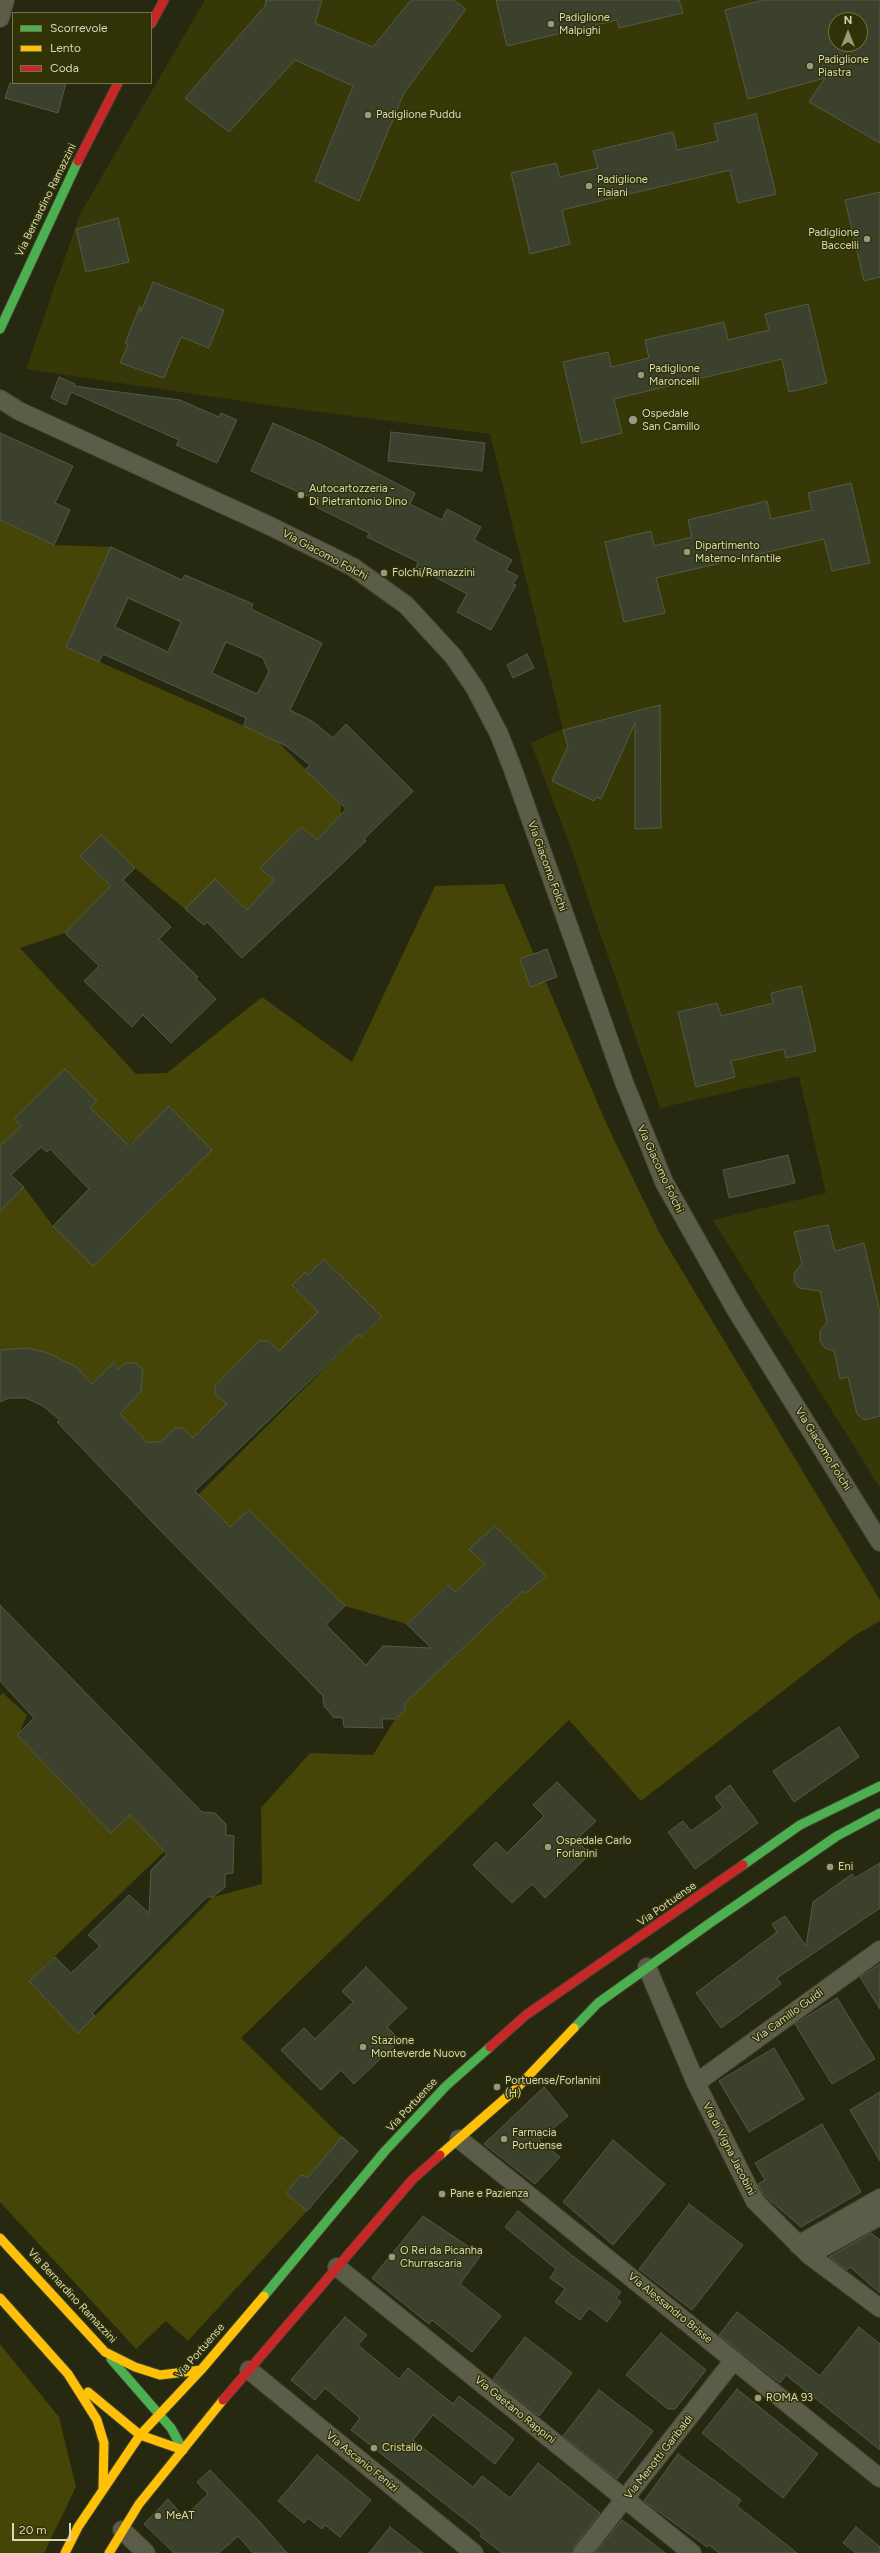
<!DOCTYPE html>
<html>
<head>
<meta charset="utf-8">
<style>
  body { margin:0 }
  #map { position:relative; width:880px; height:2553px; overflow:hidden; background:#272810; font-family:Figtree,sans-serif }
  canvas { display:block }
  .legend { position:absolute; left:12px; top:12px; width:140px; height:72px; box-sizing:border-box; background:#313206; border:1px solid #73744e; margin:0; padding:5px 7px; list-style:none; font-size:12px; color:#d5d8bb }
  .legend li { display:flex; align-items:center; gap:8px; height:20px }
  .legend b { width:20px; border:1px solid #73744e }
  .north { position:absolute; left:828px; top:12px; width:40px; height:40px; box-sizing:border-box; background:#313206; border:1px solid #73744e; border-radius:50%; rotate:0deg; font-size:11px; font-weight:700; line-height:16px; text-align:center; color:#d5d8bb }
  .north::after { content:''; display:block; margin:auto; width:14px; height:18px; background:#989a7f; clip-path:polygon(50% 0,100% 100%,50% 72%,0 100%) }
  .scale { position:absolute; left:12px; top:2523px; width:59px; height:18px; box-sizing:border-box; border:2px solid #d5d8bb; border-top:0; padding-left:5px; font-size:12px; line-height:14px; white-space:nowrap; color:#d5d8bb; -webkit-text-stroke:3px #313206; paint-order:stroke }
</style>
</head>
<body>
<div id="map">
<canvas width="880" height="2553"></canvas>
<ul class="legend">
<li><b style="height:5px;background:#4caf50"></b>Scorrevole</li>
<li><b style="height:5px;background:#ffc107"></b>Lento</li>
<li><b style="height:5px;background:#c62828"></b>Coda</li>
</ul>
<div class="north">N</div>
<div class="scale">20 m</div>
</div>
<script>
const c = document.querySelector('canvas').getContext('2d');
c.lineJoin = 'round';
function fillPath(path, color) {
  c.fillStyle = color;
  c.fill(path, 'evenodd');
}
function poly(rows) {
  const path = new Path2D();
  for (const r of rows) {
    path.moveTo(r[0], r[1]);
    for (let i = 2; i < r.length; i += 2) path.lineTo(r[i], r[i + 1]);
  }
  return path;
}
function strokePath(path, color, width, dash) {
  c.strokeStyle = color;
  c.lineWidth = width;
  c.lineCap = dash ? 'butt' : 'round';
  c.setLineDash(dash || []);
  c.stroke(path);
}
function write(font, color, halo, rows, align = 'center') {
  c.font = font + ' Figtree,sans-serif';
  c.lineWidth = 3;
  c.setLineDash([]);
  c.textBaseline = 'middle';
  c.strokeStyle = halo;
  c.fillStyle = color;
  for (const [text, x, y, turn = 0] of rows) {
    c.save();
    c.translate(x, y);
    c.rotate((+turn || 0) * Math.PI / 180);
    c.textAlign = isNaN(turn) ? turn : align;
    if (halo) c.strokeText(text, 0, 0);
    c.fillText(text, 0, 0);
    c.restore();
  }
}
fillPath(poly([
  [205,0,880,0,880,1488,713,1220,826,1193,799,1076,660,1108,572,851,531,743,563,729,490,434,282,407,26,369,80,214],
  [836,20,860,20,860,44,836,44]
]), '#373808');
fillPath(poly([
  [0,520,54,545,111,547,66,647,276,740,341,805,341,815,317,840,302,827,261,868,274,880,247,910,215,879,185,909,135,868,100,835,80,856,111,886,65,933,20,948,136,1074,167,1073,262,997,352,1062,435,886,504,884,607,1125,660,1234,880,1600,880,1621,855,1635,641,1801,569,1720,241,2038,342,2137,308,2177,301,2175,286,2193,307,2211,188,2341,166,2321,136,2349,0,2202,0,1696,3,1693,27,1715,18,1736,111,1833,130,1815,165,1851,29,1981,78,2033,213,1897,262,1884,261,1808,310,1753,373,1755,405,1703,523,1591,526,1593,546,1576,495,1526,470,1549,485,1564,455,1592,447,1585,407,1624,345,1606,249,1510,230,1527,198,1495,359,1334,363,1337,382,1318,325,1259,308,1275,305,1272,292,1285,318,1312,279,1351,268,1341,215,1394,227,1404,193,1438,183,1428,175,1428,161,1442,147,1442,120,1414,141,1391,113,1363,92,1384,78,1368,48,1353,27,1348,0,1350,0,1211,24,1187,53,1226,93,1266,212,1150,143,1133,128,1145,90,1107,97,1101,65,1069,14,1119,21,1126,0,1146],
  [0,2344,59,2417,76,2487,44,2553,0,2553]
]), '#444506');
const building = poly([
  [266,0,322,0,315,23,373,47,411,0,453,0,466,9,404,93,359,201,315,181,353,86,295,60,229,132,185,98,265,6,266,0],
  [496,0,679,0,683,13,619,28,617,20,507,46,496,0],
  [763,0,880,0,880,143,809,102,825,78,748,99,725,10,763,0],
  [836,20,860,20,860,44,836,44,836,20],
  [10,83,66,83,58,113,5,98,10,83],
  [756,114,776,194,738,203,730,170,562,210,570,244,530,254,511,173,556,163,560,177,598,168,593,151,673,132,677,150,718,141,714,124,756,114],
  [880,192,880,277,864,281,845,200,880,192],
  [118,218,129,262,86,272,76,229,118,218],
  [153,282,224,310,209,348,181,337,164,378,120,363,128,344,125,343,140,306,141,312,153,282],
  [808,304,827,383,789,392,782,359,614,399,622,433,582,443,563,362,608,352,611,367,649,358,645,340,724,322,728,340,769,330,765,314,808,304],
  [59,377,75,384,74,386,180,400,219,417,221,413,237,420,217,463,176,445,179,440,71,392,66,405,51,398,59,377],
  [273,423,322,445,415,493,410,504,442,520,447,509,481,527,474,540,512,560,506,570,518,576,513,584,516,585,491,630,457,612,467,594,416,567,418,562,367,537,369,533,316,507,319,501,251,471,273,423],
  [391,432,485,443,482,471,388,461,391,432],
  [0,433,73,466,55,503,70,510,54,545,0,520,0,433],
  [851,483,870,563,832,571,824,539,656,578,665,613,624,622,605,542,651,531,654,546,692,537,688,520,767,501,771,519,812,510,808,493,851,483],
  [111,547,182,580,185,575,253,604,251,609,322,643,290,710,312,721,333,738,346,724,413,791,364,839,366,841,242,958,207,922,204,925,185,909,215,879,247,910,274,880,260,868,302,827,317,840,346,809,305,770,310,765,286,746,244,726,246,718,103,654,99,662,66,647,111,547],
  [128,598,181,622,168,652,115,627,128,598],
  [226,642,263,658,269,672,257,694,212,673,226,642],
  [527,654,534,668,513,678,507,665,527,654],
  [660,705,661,828,635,829,635,723,601,799,596,797,594,801,552,781,568,746,563,730,660,705],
  [101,835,135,868,123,880,171,927,159,939,198,977,196,979,216,999,171,1043,143,1015,132,1027,84,981,99,966,65,933,111,886,80,856,101,835],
  [547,949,557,977,530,987,520,959,547,949],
  [801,986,816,1051,786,1058,784,1049,731,1061,735,1077,696,1087,678,1012,717,1003,721,1016,773,1003,771,993,801,986],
  [65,1069,97,1101,90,1107,129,1146,169,1106,212,1150,93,1266,53,1226,89,1189,50,1149,47,1152,41,1147,11,1175,24,1187,0,1211,0,1146,21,1126,14,1119,65,1069],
  [788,1155,795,1183,729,1198,723,1170,788,1155],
  [828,1225,835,1251,864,1243,880,1312,880,1416,864,1420,857,1414,848,1377,840,1379,834,1351,825,1348,820,1341,820,1331,827,1322,820,1291,799,1288,794,1281,795,1272,802,1263,794,1232,828,1225],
  [324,1259,382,1317,362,1337,359,1334,195,1491,230,1527,249,1510,345,1606,326,1625,366,1665,383,1646,431,1648,407,1624,448,1585,455,1592,485,1564,469,1549,495,1526,546,1576,526,1593,523,1591,405,1703,405,1711,395,1719,382,1719,383,1728,344,1727,343,1718,333,1717,324,1706,323,1696,156,1526,57,1422,60,1420,43,1406,26,1398,9,1398,0,1402,0,1350,27,1348,48,1353,78,1368,92,1384,113,1363,118,1369,125,1363,136,1363,143,1370,141,1391,120,1414,147,1442,161,1442,175,1428,183,1428,193,1438,227,1404,215,1394,215,1386,259,1341,268,1341,279,1351,318,1312,292,1285,305,1272,308,1275,324,1259],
  [0,1605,202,1812,215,1813,226,1824,226,1835,234,1836,233,1873,225,1874,225,1887,213,1897,207,1897,92,2013,95,2016,78,2033,29,1981,55,1957,71,1973,100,1946,88,1935,129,1895,149,1913,151,1870,167,1854,130,1815,111,1833,17,1735,34,1718,0,1681,0,1605],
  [839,1727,859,1757,794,1802,773,1771,839,1727],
  [557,1782,596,1821,576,1840,590,1854,545,1898,532,1884,512,1903,473,1865,496,1842,507,1853,544,1816,533,1805,557,1782],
  [730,1785,758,1823,695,1869,668,1832,683,1821,691,1831,723,1808,715,1797,730,1785],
  [880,1863,880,1908,777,1978,781,1984,721,2028,696,1993,777,1932,772,1924,785,1916,806,1946,813,1902,852,1874,855,1878,880,1863],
  [880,1964,880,2009,860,1977,880,1964],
  [366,1967,407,2008,387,2027,400,2040,354,2084,341,2070,321,2090,281,2050,304,2028,315,2039,353,2002,342,1991,366,1967],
  [837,1998,875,2059,832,2084,795,2024,837,1998],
  [774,2048,804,2099,749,2132,719,2081,774,2048],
  [544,2087,568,2116,539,2140,560,2157,535,2184,484,2144,544,2087],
  [880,2092,880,2161,850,2110,880,2092],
  [822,2124,861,2192,801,2227,764,2195,758,2184,765,2180,755,2163,822,2124],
  [342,2137,358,2151,307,2211,286,2193,301,2175,308,2177,342,2137],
  [613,2140,665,2184,613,2245,563,2202,613,2140],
  [689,2204,743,2245,692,2310,639,2269,689,2204],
  [518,2211,570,2254,621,2292,616,2298,621,2302,607,2322,589,2308,580,2320,555,2302,565,2289,550,2278,556,2269,505,2227,518,2211],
  [423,2216,481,2255,460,2284,501,2316,472,2352,432,2320,429,2324,372,2278,423,2216],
  [871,2233,880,2240,880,2293,850,2267,847,2270,829,2257,871,2233],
  [737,2312,820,2376,859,2327,880,2344,880,2450,786,2375,780,2383,719,2335,737,2312],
  [345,2317,367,2335,358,2345,399,2379,408,2368,453,2404,459,2396,514,2439,495,2464,433,2415,413,2440,473,2487,482,2476,510,2498,538,2463,600,2513,574,2546,572,2553,502,2553,480,2536,482,2533,351,2430,360,2418,325,2388,315,2400,291,2380,345,2317],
  [661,2333,706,2370,675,2409,668,2409,626,2375,661,2333],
  [525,2337,572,2373,539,2416,493,2379,525,2337],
  [737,2389,818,2454,783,2498,702,2433,737,2389],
  [599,2390,653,2431,617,2479,563,2436,599,2390],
  [678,2454,741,2500,737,2506,797,2553,719,2553,709,2545,707,2547,644,2501,678,2454],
  [317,2455,371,2500,340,2537,325,2525,322,2529,308,2518,304,2523,278,2501,317,2455],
  [210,2470,260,2522,287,2553,253,2553,238,2536,219,2553,174,2553,144,2524,168,2499,184,2517,208,2494,197,2482,210,2470],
  [622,2520,633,2528,665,2553,595,2553,622,2520],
  [390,2527,423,2553,369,2553,390,2527],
  [856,2527,880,2547,880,2553,856,2553,843,2543,856,2527]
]);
fillPath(building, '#3c412e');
strokePath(building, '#545a45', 1);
const street = poly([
  [0,18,5,0],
  [0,399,19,411,270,526,353,567,406,605,453,656,475,688,499,734,512,767,624,1082,664,1182,736,1310,880,1542],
  [647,1967,696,2083,755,2201,809,2255,880,2308],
  [696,2083,880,1950],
  [459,2139,880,2478],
  [798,2245,880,2198],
  [809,2255,880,2216],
  [337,2267,692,2553],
  [249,2370,474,2553],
  [122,2530,146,2553],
  [582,2553,734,2360]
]);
const fast = poly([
  [0,329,78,161],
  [743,1865,800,1825,880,1786],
  [574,2028,598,2003,710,1923,837,1836,880,1813],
  [264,2296,385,2151,446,2086,490,2047],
  [111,2359,171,2428,183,2450]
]);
const slow = poly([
  [440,2155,516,2089,574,2028],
  [0,2238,105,2352,135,2367,160,2375,201,2370],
  [0,2298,68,2374,97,2420,104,2443,103,2490],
  [88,2392,140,2435,183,2450],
  [65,2553,78,2527,140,2435,201,2370,264,2296],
  [109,2553,139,2504,223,2400]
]);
const jam = poly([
  [151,24,164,0],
  [78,161,118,83],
  [490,2047,526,2015,743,1865],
  [223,2400,413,2179,440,2155]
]);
strokePath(street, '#40412f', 20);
strokePath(fast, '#40412f', 11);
strokePath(slow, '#40412f', 11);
strokePath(jam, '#40412f', 11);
strokePath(street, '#5c5d49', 18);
strokePath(fast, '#4caf50', 9);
strokePath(slow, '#ffc107', 9);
strokePath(jam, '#c62828', 9);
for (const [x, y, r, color] of [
  [551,24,4,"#989a7f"],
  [810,66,4,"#989a7f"],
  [368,115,4,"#989a7f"],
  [589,186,4,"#989a7f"],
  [867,239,4,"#989a7f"],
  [641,375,4,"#989a7f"],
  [633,420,5,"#989a7f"],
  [301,495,4,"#989a7f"],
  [687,552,4,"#989a7f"],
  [384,573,4,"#989a7f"],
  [548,1847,4,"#989a7f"],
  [830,1867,4,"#989a7f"],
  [363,2047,4,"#989a7f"],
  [497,2087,4,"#989a7f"],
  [504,2139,4,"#989a7f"],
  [442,2194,4,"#989a7f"],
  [392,2257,4,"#989a7f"],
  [758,2398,4,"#989a7f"],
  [374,2448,4,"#989a7f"],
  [158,2516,4,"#989a7f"]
]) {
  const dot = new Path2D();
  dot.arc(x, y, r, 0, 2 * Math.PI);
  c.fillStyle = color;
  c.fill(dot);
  strokePath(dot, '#313206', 1.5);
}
write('11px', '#d5d8bb', '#313206', [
  ["Padiglione",559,18],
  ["Malpighi",559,31],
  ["Padiglione",818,60],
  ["Piastra",818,73],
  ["Padiglione Puddu",376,115],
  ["Padiglione",597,180],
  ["Flaiani",597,193],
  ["Padiglione",859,233,"right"],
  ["Baccelli",859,246,"right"],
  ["Padiglione",649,369],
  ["Maroncelli",649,382],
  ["Ospedale",642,414],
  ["San Camillo",642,427],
  ["Autocartozzeria -",309,489],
  ["Di Pietrantonio Dino",309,502],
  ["Dipartimento",695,546],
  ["Materno-Infantile",695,559],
  ["Folchi/Ramazzini",392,573],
  ["Ospedale Carlo",556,1841],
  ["Forlanini",556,1854],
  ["Eni",838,1867],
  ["Stazione",371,2041],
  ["Monteverde Nuovo",371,2054],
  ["Portuense/Forlanini",505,2081],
  ["(H)",505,2094],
  ["Farmacia",512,2133],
  ["Portuense",512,2146],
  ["Pane e Pazienza",450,2194],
  ["O Rei da Picanha",400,2251],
  ["Churrascaria",400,2264],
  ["ROMA 93",766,2398],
  ["Cristallo",382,2448],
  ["MeAT",166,2516]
], 'left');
write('11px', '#d5d8bb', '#313206', [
  ["Via Bernardino Ramazzini",46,200,-64],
  ["Via Giacomo Folchi",325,555,28],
  ["Via Giacomo Folchi",547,866,70],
  ["Via Giacomo Folchi",660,1169,65],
  ["Via Giacomo Folchi",823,1449,58],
  ["Via Portuense",667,1904,-35],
  ["Via Camillo Guidi",788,2016,-36],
  ["Via Portuense",412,2105,-47],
  ["Via di Vigna Jacobini",729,2149,63],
  ["Via Bernardino Ramazzini",72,2296,47],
  ["Via Alessandro Brisse",670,2308,39],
  ["Via Portuense",200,2351,-49],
  ["Via Gaetano Rappini",515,2410,39],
  ["Via Menotti Garibaldi",659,2457,-52],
  ["Via Ascanio Fenizi",362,2462,39]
]);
</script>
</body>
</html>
